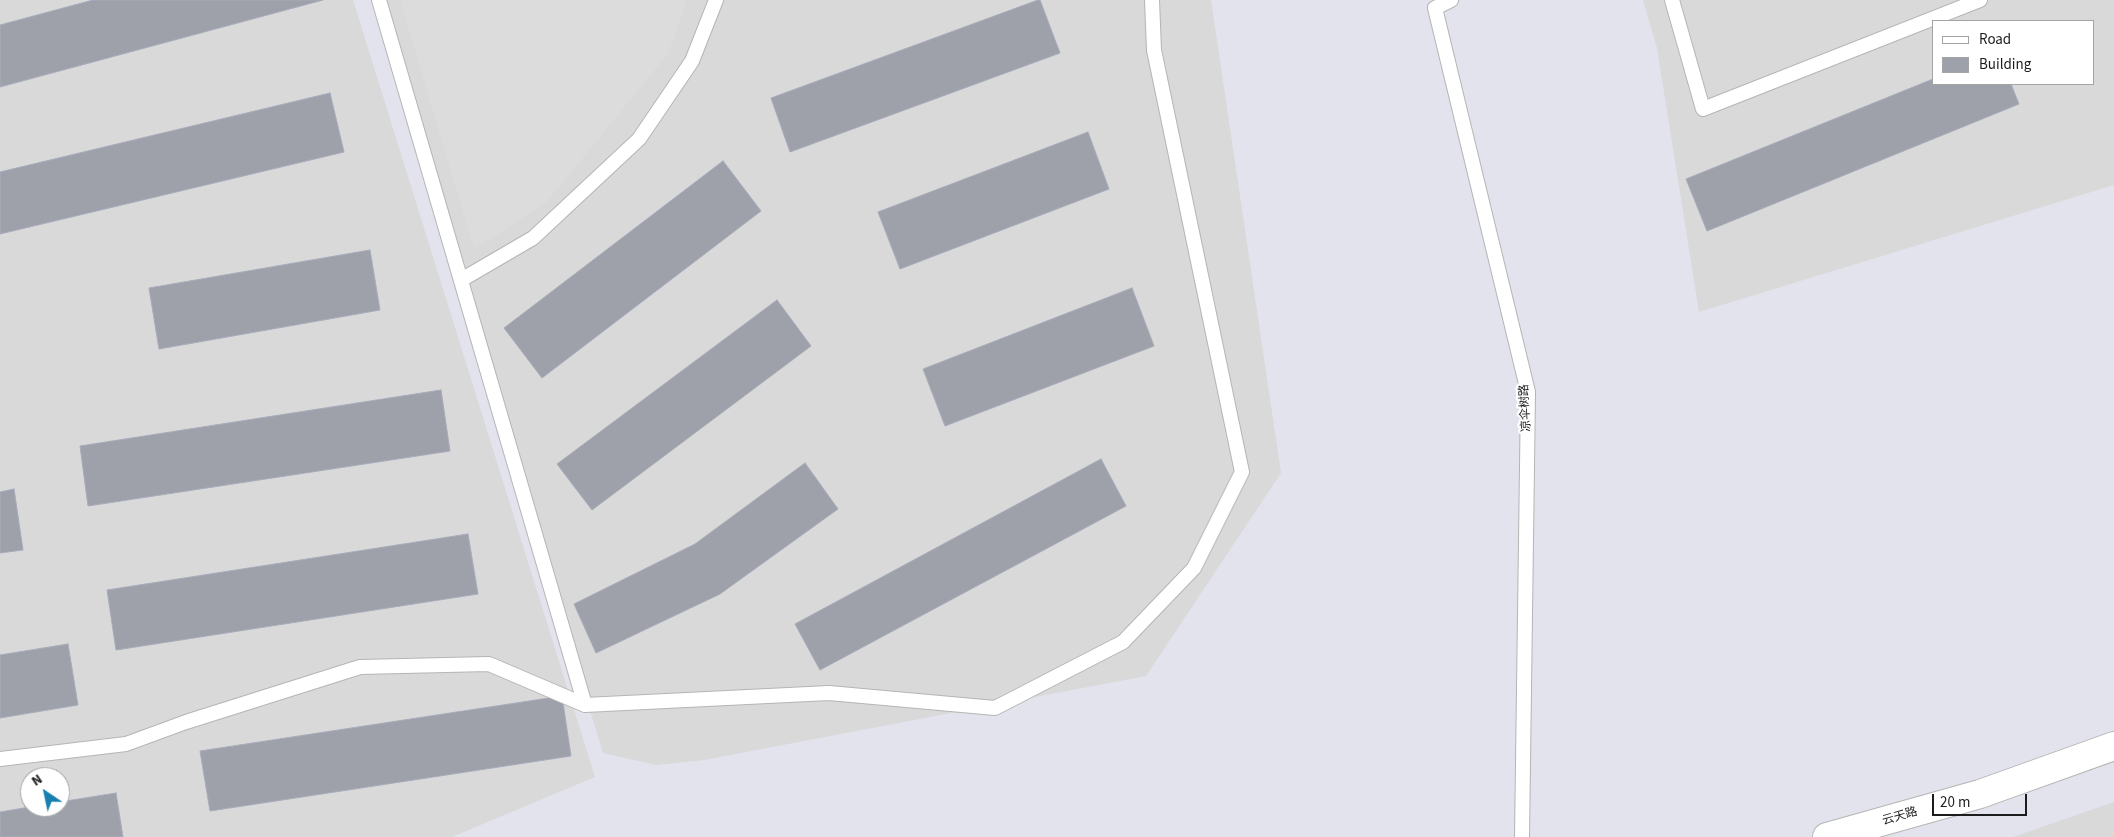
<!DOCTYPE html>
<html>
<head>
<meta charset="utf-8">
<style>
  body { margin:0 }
  #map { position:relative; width:2114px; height:837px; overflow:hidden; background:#e2e3ec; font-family:"Source Sans 3",sans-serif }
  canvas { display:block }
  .legend { position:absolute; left:1932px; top:20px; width:162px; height:65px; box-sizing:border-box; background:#fff; border:1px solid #a4a4a4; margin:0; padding:6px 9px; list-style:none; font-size:15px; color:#1c1c1c }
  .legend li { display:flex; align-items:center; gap:10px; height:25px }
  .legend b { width:25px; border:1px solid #a4a4a4 }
  .north { position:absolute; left:20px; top:767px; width:50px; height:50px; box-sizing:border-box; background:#fff; border:1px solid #a4a4a4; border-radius:50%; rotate:326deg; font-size:14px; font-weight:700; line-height:20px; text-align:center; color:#1c1c1c }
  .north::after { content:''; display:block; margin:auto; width:18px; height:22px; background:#1780b0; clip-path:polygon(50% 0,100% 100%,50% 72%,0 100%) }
  .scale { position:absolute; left:1932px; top:794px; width:95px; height:22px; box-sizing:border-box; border:2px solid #1c1c1c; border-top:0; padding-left:6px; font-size:15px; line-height:18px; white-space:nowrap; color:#1c1c1c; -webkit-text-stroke:4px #fff; paint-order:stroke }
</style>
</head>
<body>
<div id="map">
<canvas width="2114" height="837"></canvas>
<ul class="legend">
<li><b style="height:6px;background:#fff"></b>Road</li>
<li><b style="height:14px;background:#9fa1aa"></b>Building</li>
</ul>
<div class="north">N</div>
<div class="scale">20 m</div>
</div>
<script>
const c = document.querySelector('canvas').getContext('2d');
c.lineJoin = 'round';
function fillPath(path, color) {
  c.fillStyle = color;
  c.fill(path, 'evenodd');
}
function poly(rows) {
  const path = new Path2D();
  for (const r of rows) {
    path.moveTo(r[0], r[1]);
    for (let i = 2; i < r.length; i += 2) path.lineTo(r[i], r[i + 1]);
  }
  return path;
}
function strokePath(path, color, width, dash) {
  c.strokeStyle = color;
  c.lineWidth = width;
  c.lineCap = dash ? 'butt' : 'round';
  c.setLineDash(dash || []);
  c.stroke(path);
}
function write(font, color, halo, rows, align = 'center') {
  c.font = font + ' "Source Sans 3","Noto Sans SC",sans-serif';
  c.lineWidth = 4.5;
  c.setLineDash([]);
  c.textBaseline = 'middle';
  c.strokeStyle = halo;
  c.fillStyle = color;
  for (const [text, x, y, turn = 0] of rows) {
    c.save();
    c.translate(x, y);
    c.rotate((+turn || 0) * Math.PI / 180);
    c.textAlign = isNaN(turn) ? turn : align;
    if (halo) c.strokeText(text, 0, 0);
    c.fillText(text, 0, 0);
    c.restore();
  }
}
fillPath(poly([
  [0,0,353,0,595,777,452,837,0,837],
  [30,777,60,777,60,807,30,807],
  [374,0,1211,0,1281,473,1146,676,704,760,656,765,603,753],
  [1643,0,2114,0,2114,185,1699,312,1657,48],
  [1933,21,2093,21,2093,84,1933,84],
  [2114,802,2114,837,2013,837]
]), '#d9d9da');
fillPath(poly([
  [400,0,687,0,668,54,546,203,474,249]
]), '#dcdcdc');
const building = poly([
  [93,0,323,0,0,87,0,25,93,0],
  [1038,0,1040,0,1060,53,790,152,771,98,1038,0],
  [1933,79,1933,84,2011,84,2019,104,1707,231,1686,179,1933,79],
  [330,93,344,152,0,234,0,172,330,93],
  [1088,132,1109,189,900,269,878,212,1088,132],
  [723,161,761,211,542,378,504,328,723,161],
  [370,250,380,310,159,349,149,288,370,250],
  [1132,288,1154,346,945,426,923,369,1132,288],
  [777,300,811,346,592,510,557,464,777,300],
  [441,390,450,451,88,506,80,446,441,390],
  [1101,459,1126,506,820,670,795,624,1101,459],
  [805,463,838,509,720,594,596,653,574,604,695,544,805,463],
  [14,489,23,550,0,553,0,492,14,489],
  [468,534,478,594,116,650,107,590,468,534],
  [68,644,78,705,0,718,0,655,68,644],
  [562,696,571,756,210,811,200,751,562,696],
  [116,793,123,837,0,837,0,812,30,807,60,807,60,802,116,793]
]);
fillPath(building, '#9fa1aa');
strokePath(building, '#a7acbb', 1);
const service = poly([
  [379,0,585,705],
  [1451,0,1435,8,1528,392,1522,837],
  [1672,0,1703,109,1980,0],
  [461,280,533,238,639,139,692,61,716,0],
  [0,759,126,744,186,722,360,667,489,664,585,705,829,693,995,708,1123,642,1194,568,1242,472,1154,50,1152,0]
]);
const tertiary = poly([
  [1827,837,1980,794,2114,746]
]);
strokePath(service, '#b5b5b5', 16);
strokePath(tertiary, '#b5b5b5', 30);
strokePath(service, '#fff', 14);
strokePath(tertiary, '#fff', 28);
write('12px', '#1c1c1c', '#fff', [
  ["凉伞树路",1526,408,-93],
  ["云天路",1900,817,-16]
]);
</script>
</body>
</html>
